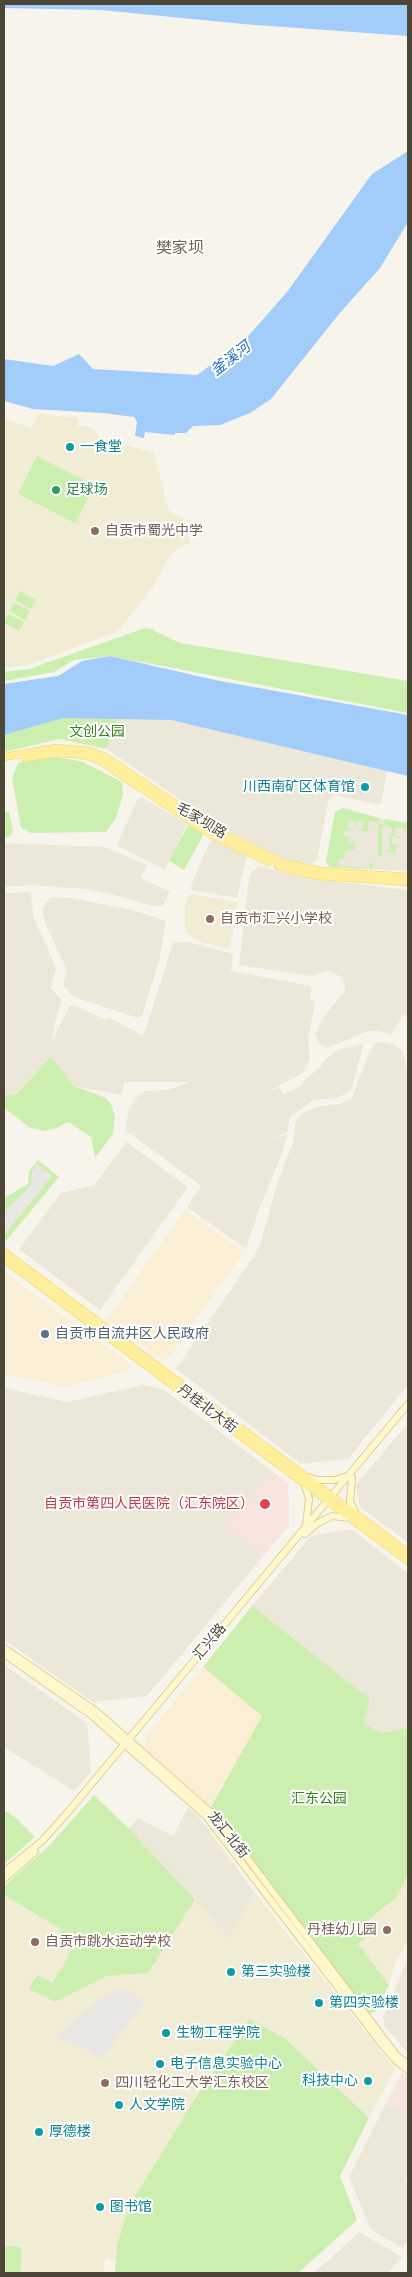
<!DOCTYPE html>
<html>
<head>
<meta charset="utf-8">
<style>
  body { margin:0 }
  #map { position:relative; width:412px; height:2277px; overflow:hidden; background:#f7f5eb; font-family:Arial,sans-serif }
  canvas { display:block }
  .frame { position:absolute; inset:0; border:5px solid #4d4737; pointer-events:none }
</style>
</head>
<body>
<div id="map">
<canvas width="412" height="2277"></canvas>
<div class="frame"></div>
</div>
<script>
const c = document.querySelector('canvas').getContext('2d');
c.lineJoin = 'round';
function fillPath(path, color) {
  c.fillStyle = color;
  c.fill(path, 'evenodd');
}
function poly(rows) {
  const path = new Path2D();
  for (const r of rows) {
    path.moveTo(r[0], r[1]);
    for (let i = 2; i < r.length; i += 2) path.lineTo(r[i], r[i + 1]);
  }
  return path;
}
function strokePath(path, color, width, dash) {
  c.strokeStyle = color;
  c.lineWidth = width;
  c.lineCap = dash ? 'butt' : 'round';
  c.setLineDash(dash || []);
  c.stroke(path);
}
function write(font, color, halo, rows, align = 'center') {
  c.font = font + ' Arial,"Noto Sans SC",sans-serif';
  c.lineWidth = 4;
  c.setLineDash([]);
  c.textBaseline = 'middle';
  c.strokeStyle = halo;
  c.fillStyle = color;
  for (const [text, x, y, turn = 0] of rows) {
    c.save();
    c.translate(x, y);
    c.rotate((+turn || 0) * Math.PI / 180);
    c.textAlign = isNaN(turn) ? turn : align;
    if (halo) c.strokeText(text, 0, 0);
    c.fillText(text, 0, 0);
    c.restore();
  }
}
fillPath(poly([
  [118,717,171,720,387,770,381,805,334,795,328,802,317,860,312,864,295,862,270,853,217,825,107,749],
  [141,797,187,824,165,870,117,845,137,800],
  [343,808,378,818,408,823,408,871,330,867,326,862,335,812],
  [214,839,247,856,237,898,192,890,191,886,202,859,211,840],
  [4,843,105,847,147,865,141,878,170,892,163,905,152,906,119,896,86,889,31,885,4,887],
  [259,866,304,878,408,890,408,1016,404,1013,391,1035,380,1031,368,1031,327,1048,319,1044,316,1033,323,1018,344,992,345,986,341,977,329,971,310,976,239,965,248,886,251,873],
  [31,892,33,916,56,968,51,988,62,1001,55,1022,52,1040,70,1006,76,1006,106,1020,108,1017,142,1035,146,1028,173,943,188,942,233,954,231,971,312,986,310,1000,315,1001,308,1041,310,1059,303,1073,267,1092,280,1088,283,1095,302,1085,304,1080,322,1066,323,1062,337,1050,362,1044,363,1047,351,1090,338,1098,313,1100,290,1117,287,1132,273,1139,287,1134,283,1151,260,1207,246,1249,187,1207,201,1186,125,1130,129,1108,138,1096,146,1091,168,1090,190,1082,124,1082,122,1095,74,1086,51,1057,15,1094,4,1096,4,893],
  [51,897,71,898,132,910,166,921,159,961,142,1016,138,1018,74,997,63,986,67,970,45,923,42,908],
  [382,1042,393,1044,403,1051,408,1075,408,1385,348,1459,301,1464,176,1369,260,1247,274,1193,293,1142,296,1121,304,1112,316,1107,340,1104,352,1098,370,1050,376,1043],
  [127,1142,188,1187,100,1310,19,1249,61,1193,94,1185],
  [143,1385,163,1389,288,1483,289,1525,147,1696,93,1702,4,1640,4,1388,67,1402],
  [408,1423,408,1542,360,1507,355,1486],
  [351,1529,408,1573,408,1728,380,1733,364,1722,252,1606,311,1536],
  [4,1665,87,1723,91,1772,74,1791,4,1747],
  [188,1807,199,1817,255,1893,229,1939,129,1829,138,1818,173,1836],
  [408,1958,408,2053,385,2027,383,2017],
  [386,2103,408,2113,408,2174,405,2180,408,2182,408,2240,402,2248,371,2230,349,2177],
  [359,2232,402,2257,388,2273,314,2273]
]), '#ebe8d9');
fillPath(poly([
  [185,1210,244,1252,166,1362,107,1319],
  [4,1272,129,1363,129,1371,65,1387,4,1374],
  [203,1667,262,1716,211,1807,146,1750,145,1737]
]), '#faeed5');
fillPath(poly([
  [38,414,78,418,78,426,88,426,95,431,101,438,100,442,112,447,115,447,117,442,154,453,169,511,184,519,190,543,177,549,168,558,153,587,118,631,26,666,4,667,4,419,32,428],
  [190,894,238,902,230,949,201,942,185,932,185,905],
  [408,1875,408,1940,395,1964,389,1985,357,1944,369,1935,362,1925,396,1898],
  [255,1893,395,2069,369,2118,286,2039,196,2097,129,2206,117,2245,116,2260,105,2259,104,2273,4,2273,4,1895,62,1929,74,1946,53,1984,55,2002,107,1976,148,1973,195,1900,229,1938]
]), '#f1ecd4');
fillPath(poly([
  [270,1470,288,1483,289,1525,263,1557,225,1527],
  [402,2073,408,2076,408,2113,386,2103]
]), '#f8e4de');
fillPath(poly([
  [37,456,95,486,75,523,18,494],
  [20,591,36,600,31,609,15,600],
  [14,603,30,611,25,620,9,611],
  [8,614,24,622,19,631,4,623],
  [145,628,151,629,180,643,408,681,408,713,110,656,74,660,54,672,4,681,4,672,29,669],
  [118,717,107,749,59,739,4,752,4,735,63,718],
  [57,757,83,762,122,782,123,794,116,818,106,832,31,833,21,828,12,778,18,763],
  [343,808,379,818,379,824,384,824,385,819,408,823,408,828,405,828,404,833,403,828,395,828,395,836,400,836,400,838,392,837,392,844,399,844,396,846,396,853,384,851,390,850,389,837,391,837,392,828,388,825,384,825,382,827,382,856,378,856,378,822,369,821,368,831,359,831,359,829,363,829,364,821,357,821,357,826,355,826,355,821,348,820,348,828,352,829,352,831,345,829,344,836,352,836,348,839,348,843,355,843,355,850,346,850,345,858,338,858,338,866,369,868,369,864,372,863,373,869,330,867,326,862,335,812],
  [4,812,9,812,12,826,13,832,9,837,4,837],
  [188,825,204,834,184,870,169,861],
  [51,1057,74,1086,106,1098,111,1104,115,1116,113,1134,95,1158,91,1137,68,1122,56,1128,44,1131,29,1127,4,1108,4,1096,16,1094],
  [38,1160,59,1177,6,1241,4,1235,51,1176,32,1171,33,1182,28,1189,4,1212,4,1198,28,1184,29,1171],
  [252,1606,370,1699,364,1722,380,1733,408,1728,408,1875,396,1898,362,1925,369,1935,358,1944,389,1985,375,2012,369,2013,211,1807,262,1716,203,1667],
  [94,1795,129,1829,195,1900,148,1973,107,1976,55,2002,29,1989,37,1975,53,1983,74,1946,58,1937,61,1929,4,1895,4,1886,49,1846],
  [4,1810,15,1817,35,1837,4,1864],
  [250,2019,286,2039,369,2118,340,2176,357,2220,298,2273,115,2273,117,2245,129,2206,196,2097],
  [4,2246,22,2247,20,2273,4,2273]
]), '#ccefb0');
fillPath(poly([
  [37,1164,52,1176,4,1235,4,1212,28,1189,33,1182,32,1171],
  [124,1987,144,2002,102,2059,90,2051,56,2038,97,2000]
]), '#e8e7e3');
fillPath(poly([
  [4,4,408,4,408,36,243,24,101,10,4,8],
  [408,151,408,222,380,268,339,314,271,399,250,413,220,425,193,426,186,433,175,433,175,435,145,432,144,438,135,436,137,422,134,417,103,413,33,409,4,401,4,359,53,366,79,354,93,369,197,375,243,342,287,292,372,174],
  [110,656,215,680,408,715,408,776,171,720,63,718,4,735,4,684,58,676,82,661]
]), '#a2ccf9');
const secondary = poly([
  [308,1477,317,1480,335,1480,347,1476],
  [352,1478,350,1501,356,1514],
  [304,1482,309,1499,306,1525],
  [305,1534,318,1523,332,1516,351,1518],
  [4,1648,96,1711,217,1818,397,2056,408,2064],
  [4,1654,91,1715,205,1815,380,2042,395,2060,408,2070],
  [4,1872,43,1840,68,1812,408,1404],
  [4,1879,35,1852]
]);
const primary = poly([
  [4,757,56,748,89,751,105,757,213,829,283,863,320,871,408,877],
  [24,758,57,753,76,754,87,756,102,762,210,834,268,862],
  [278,866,301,873,320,876,408,882],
  [4,1252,408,1553],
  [4,1259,408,1561]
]);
strokePath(secondary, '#dcd196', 8);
strokePath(primary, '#f1d55f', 8);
strokePath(secondary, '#fff8cd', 6);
strokePath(primary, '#ffee9c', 7);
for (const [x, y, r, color] of [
  [70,447,5,"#0f9aa8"],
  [56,490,5,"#2e9e5b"],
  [95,531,5,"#8d6e63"],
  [365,787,5,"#0f9aa8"],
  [210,919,5,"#8d6e63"],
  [45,1334,5,"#5c6f8a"],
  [265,1504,6,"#e0444e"],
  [387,1930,5,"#8d6e63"],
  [35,1942,5,"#8d6e63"],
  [231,1972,5,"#0f9aa8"],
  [319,2003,5,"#0f9aa8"],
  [166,2033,5,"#0f9aa8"],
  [160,2064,5,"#0f9aa8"],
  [368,2081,5,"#0f9aa8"],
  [105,2083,5,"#8d6e63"],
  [119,2105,5,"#0f9aa8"],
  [39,2132,5,"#0f9aa8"],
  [100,2207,5,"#0f9aa8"]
]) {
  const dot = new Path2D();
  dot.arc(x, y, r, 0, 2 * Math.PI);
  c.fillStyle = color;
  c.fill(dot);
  strokePath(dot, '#fff', 2);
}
write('14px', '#0d838f', '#fff', [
  ["一食堂",80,447],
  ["川西南矿区体育馆",355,787,"right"],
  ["第三实验楼",241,1972],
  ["第四实验楼",329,2003],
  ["生物工程学院",176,2033],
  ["电子信息实验中心",170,2064],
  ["科技中心",358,2081,"right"],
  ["人文学院",129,2105],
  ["厚德楼",49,2132],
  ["图书馆",110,2207]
], 'left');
write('14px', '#27864d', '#fff', [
  ["足球场",66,490]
], 'left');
write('14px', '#785e54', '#fff', [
  ["自贡市蜀光中学",105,531],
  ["自贡市汇兴小学校",220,919],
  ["丹桂幼儿园",377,1930,"right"],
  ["自贡市跳水运动学校",45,1942],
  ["四川轻化工大学汇东校区",115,2083]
], 'left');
write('14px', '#3b8121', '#fff', [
  ["文创公园",97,732],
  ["汇东公园",319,1799]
]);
write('14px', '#4d4737', '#fff', [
  ["毛家坝路",201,821,31],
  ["丹桂北大街",207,1409,37],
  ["汇兴路",210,1642,-50],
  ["龙汇北街",228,1835,51]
]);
write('14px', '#4e5e75', '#fff', [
  ["自贡市自流井区人民政府",55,1334]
], 'left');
write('14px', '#be3a42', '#fff', [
  ["自贡市第四人民医院（汇东院区）",254,1504]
], 'right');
write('italic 15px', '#226fc6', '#fff', [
  ["釜溪河",231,359,-38]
]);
write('16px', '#71664d', '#fff', [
  ["樊家坝",180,249]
]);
</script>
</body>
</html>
